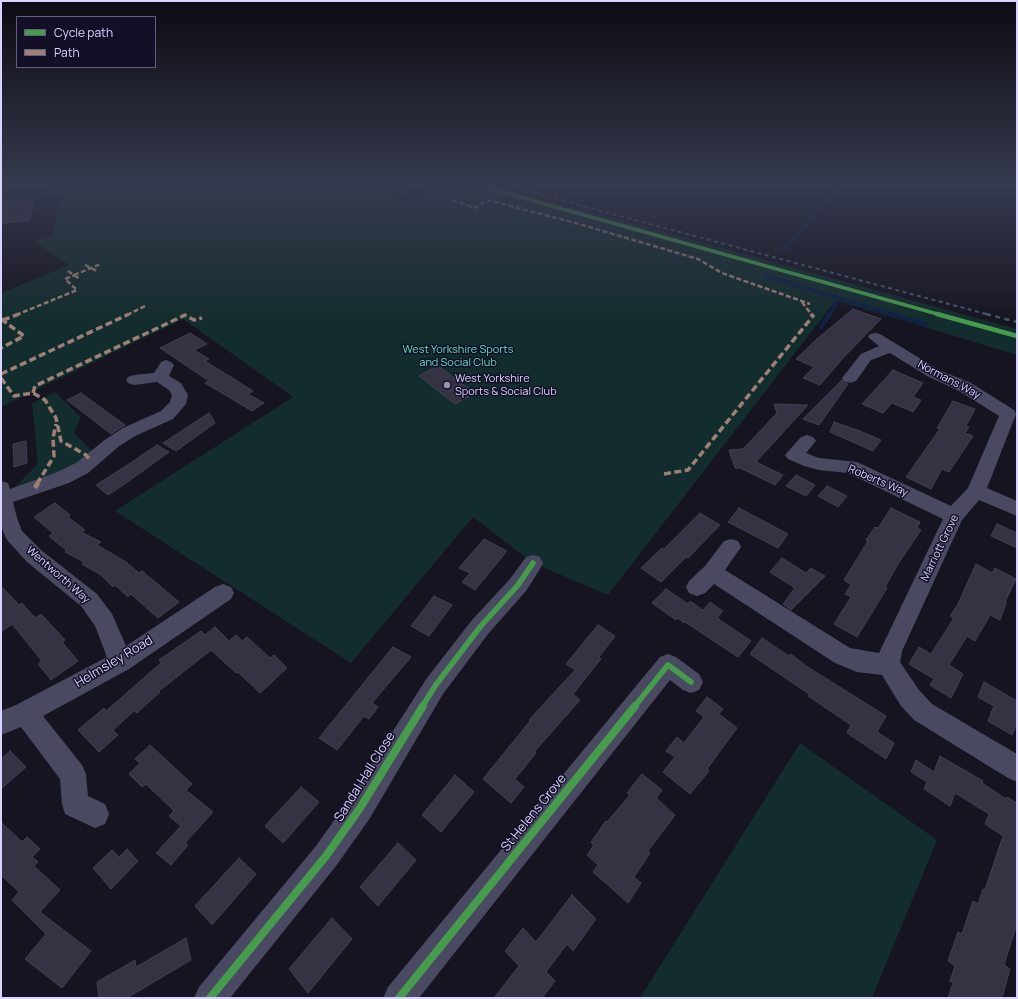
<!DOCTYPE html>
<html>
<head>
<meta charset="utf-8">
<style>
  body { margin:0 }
  #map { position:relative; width:1018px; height:999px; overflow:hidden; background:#161421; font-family:Manrope,sans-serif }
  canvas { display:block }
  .frame { position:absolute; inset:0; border:2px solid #d9d4ff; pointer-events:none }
  .legend { position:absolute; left:16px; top:16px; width:140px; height:52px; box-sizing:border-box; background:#130f26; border:1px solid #625e7d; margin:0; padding:5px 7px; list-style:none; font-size:12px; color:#d9d4ff }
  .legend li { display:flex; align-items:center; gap:8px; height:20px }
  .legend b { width:20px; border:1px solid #625e7d }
</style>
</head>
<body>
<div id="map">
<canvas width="1018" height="999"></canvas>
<div class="frame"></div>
<ul class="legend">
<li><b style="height:5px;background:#469c4c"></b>Cycle path</li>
<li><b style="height:5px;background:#9e8076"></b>Path</li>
</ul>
</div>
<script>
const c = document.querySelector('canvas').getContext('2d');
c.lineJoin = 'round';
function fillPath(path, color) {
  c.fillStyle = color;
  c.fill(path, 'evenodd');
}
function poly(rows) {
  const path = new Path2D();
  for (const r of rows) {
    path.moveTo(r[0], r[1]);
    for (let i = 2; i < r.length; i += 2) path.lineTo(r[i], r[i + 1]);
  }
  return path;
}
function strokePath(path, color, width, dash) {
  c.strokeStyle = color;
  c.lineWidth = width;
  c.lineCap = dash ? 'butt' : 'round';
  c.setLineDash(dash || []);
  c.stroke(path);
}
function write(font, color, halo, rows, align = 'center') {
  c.font = font + ' Manrope,sans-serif';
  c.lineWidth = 3;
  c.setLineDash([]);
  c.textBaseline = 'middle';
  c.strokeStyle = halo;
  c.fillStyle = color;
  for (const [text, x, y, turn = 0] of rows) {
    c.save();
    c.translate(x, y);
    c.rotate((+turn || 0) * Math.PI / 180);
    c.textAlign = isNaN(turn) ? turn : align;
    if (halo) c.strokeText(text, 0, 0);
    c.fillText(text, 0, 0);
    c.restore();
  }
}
fillPath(poly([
  [31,185,334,185,382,191,395,195,400,200,397,207,436,185,484,185,627,222,1017,329,1017,355,836,300,608,595,533,563,473,517,351,663,115,511,293,397,183,319,1,407,1,293,69,265,35,242,51,236,62,194,55,194,53,190,31,187],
  [55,392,81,417,74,433,97,456,4,498,38,464,32,403],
  [800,743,937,840,872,998,640,998]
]), '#132c2d');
strokePath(poly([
  [373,185,428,197,507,205],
  [783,250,840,185],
  [768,274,766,276,894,315],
  [829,315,839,299]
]), '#0d2144', 3.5);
strokePath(poly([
  [891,314,925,324],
  [821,327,830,314]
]), '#0d2144', 4.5);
const building = poly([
  [36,197,29,220,1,224,1,201,36,197],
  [853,309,881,319,843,358,820,385,803,378,814,367,796,359,818,338,853,309],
  [190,333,207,344,194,350,209,359,205,361,253,391,248,394,264,403,252,411,205,383,209,381,160,348,190,333],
  [438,366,475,393,455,404,419,376,438,366],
  [893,370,923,383,913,397,921,400,913,412,892,403,883,413,862,404,893,370],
  [842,380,848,384,819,425,803,419,842,380],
  [81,393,125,425,111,434,67,400,81,393],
  [953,401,975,409,966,426,969,427,965,433,973,436,949,472,942,469,931,489,906,477,940,429,937,428,953,401],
  [774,404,808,405,756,462,783,475,775,485,740,468,735,468,729,450,743,449,777,413,774,404],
  [209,413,215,423,176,451,163,443,209,413],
  [834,422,860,431,881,440,873,451,830,432,834,422],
  [26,441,27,463,14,467,13,444,26,441],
  [157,445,169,452,122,486,108,495,96,485,140,457,139,457,157,445],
  [796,475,815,485,806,496,786,486,796,475],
  [827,486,847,496,838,507,818,496,827,486],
  [55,503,70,515,68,517,85,530,81,532,101,542,97,545,126,562,139,573,142,571,179,602,158,618,131,594,128,597,115,585,113,587,101,575,82,564,84,562,65,552,66,550,49,536,53,533,34,517,55,503],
  [739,508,788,534,778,548,728,522,739,508],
  [891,508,920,522,917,528,921,530,898,564,885,587,887,588,857,637,834,624,851,597,845,594,851,585,844,580,868,541,866,540,875,527,878,528,891,508],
  [700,513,720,525,688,558,686,557,661,582,641,568,662,548,664,549,700,513],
  [997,524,1017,533,1017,548,991,536,997,524],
  [484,539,507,551,475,590,462,582,470,573,459,568,484,539],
  [782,558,806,573,811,568,825,576,791,610,783,604,795,588,770,572,782,558],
  [976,564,992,573,995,568,1016,579,1005,602,1006,603,1000,620,990,615,975,641,967,636,949,665,963,674,951,698,930,685,934,679,909,664,919,647,931,654,954,618,950,616,958,604,976,564],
  [1,586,19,605,22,603,35,618,41,614,65,640,62,642,78,661,51,680,38,664,42,661,12,624,1,632,1,586],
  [666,589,688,604,690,601,703,610,710,602,723,611,717,618,751,641,738,657,685,622,684,623,678,618,676,620,652,603,666,589],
  [434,596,452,605,429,636,411,626,434,596],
  [598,625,615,636,599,657,601,659,573,694,580,700,535,751,536,753,515,779,524,787,511,803,483,779,530,721,529,720,575,670,566,664,598,625],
  [215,627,229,641,236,635,242,641,247,637,270,658,274,655,287,668,260,693,238,672,236,673,211,650,159,691,160,692,137,713,134,711,113,730,118,735,99,752,78,730,104,708,106,711,161,663,159,660,201,631,205,635,215,627],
  [762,638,789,656,791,654,806,666,886,716,877,732,894,743,886,759,847,733,851,725,808,696,809,694,750,654,762,638],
  [393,647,411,657,372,703,378,707,369,719,364,716,337,750,319,738,393,647],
  [984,682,1017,701,1017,723,1012,735,988,721,994,706,978,697,984,682],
  [707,697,723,709,719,714,737,728,707,769,709,771,690,794,663,772,675,757,666,751,677,737,684,743,704,717,696,711,707,697],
  [150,745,192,784,186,790,213,812,185,843,188,845,171,865,156,853,181,826,169,816,174,811,146,784,142,787,129,774,140,763,135,759,150,745],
  [10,751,26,767,1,789,1,759,10,751],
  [940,756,983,781,982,783,1006,799,1007,797,1017,803,1017,923,1004,965,1010,969,1002,998,948,998,953,983,950,981,955,966,948,961,958,932,962,934,973,901,978,904,983,889,985,890,1003,836,985,824,989,814,955,793,950,806,924,789,927,782,911,772,916,760,934,772,940,756],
  [642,774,662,790,656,798,675,815,648,851,650,853,634,877,641,883,628,903,593,872,598,865,587,855,594,845,591,842,606,821,607,822,630,795,627,793,642,774],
  [455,775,474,792,441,832,422,815,455,775],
  [301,787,319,802,283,843,265,826,301,787],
  [1,822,22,842,27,837,40,849,32,857,38,862,34,866,60,890,40,912,91,951,62,988,25,959,46,934,12,900,19,892,1,875,1,822],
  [398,843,416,860,378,906,360,887,398,843],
  [127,849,138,861,111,889,93,868,112,850,119,857,127,849],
  [239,858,256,874,212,925,195,906,239,858],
  [572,895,596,919,573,951,567,944,546,972,555,981,542,998,494,998,519,966,505,951,523,928,536,942,572,895],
  [332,918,352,939,308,993,289,969,332,918],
  [186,938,191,960,127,998,99,998,97,982,135,960,136,967,186,938]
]);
fillPath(building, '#343243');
strokePath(building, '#433f54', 1);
fillPath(poly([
  [875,333,880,334,939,370,971,383,1014,410,1016,414,987,488,1017,501,1017,516,979,500,962,520,902,651,900,662,919,690,932,704,1017,754,1017,782,1008,778,914,720,901,706,882,675,857,672,835,663,714,584,705,593,697,596,689,593,686,587,689,581,705,566,724,541,731,539,738,541,741,547,725,570,850,648,879,653,943,519,848,473,819,470,804,466,788,459,785,455,801,437,807,435,813,437,816,441,806,453,819,458,857,462,951,506,968,488,999,416,959,391,927,376,890,353,871,360,856,381,850,383,844,381,842,378,861,354,879,346,868,337,870,334,875,333],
  [166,360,171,362,174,365,169,376,181,383,188,395,186,404,173,419,135,436,118,447,88,473,69,483,13,502,17,518,22,531,41,550,97,594,112,614,126,646,215,587,223,584,231,587,234,593,231,599,129,669,43,716,82,765,86,774,88,796,105,804,109,814,105,824,95,828,65,814,62,804,60,779,21,727,1,735,1,711,16,705,107,657,95,626,81,606,27,562,7,540,1,527,1,481,8,483,10,489,55,473,76,463,106,439,123,428,161,411,170,402,172,395,169,390,157,382,134,385,128,383,126,380,128,377,134,375,154,373,161,362,166,360],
  [533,555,540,557,543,563,540,569,526,591,488,634,443,694,370,818,336,866,230,998,194,998,199,987,316,846,350,798,427,678,472,620,510,579,526,557,533,555],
  [668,654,676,657,699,674,703,682,699,690,691,693,683,690,670,680,419,998,383,998,388,987,660,657,668,654]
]), '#4a4962');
strokePath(poly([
  [504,185,990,315]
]), '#43596b', 2, [4, 3.5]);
strokePath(poly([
  [986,314,1017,322]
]), '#43596b', 2.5, [5, 4.5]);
strokePath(poly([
  [453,200,475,208,487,200,572,222,698,259,722,273,810,304],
  [85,265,97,271],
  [68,271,80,279],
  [74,275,101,264],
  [802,302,812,315],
  [16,315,77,290,65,279,75,275],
  [127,315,145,306]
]), '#9e8076', 2.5, [5, 2.5]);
strokePath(poly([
  [1,319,24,336,1,348],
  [3,320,19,314],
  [1,374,129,314],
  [1,378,14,396,33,393,45,400,56,418,61,441,86,455,91,461],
  [33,393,35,386,185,315,194,320,202,318],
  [664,474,688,470,813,316,811,314],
  [37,484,54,456,53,438,56,424]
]), '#9e8076', 3.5, [7, 3.5]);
strokePath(poly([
  [35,488,38,483]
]), '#9e8076', 4.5, [9, 4.5]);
strokePath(poly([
  [477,185,941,315]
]), '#469c4c', 3.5);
strokePath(poly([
  [937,314,1017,336]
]), '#469c4c', 4.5);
strokePath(poly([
  [422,707,435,686,480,627,518,585,533,563],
  [634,707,668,665,691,682]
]), '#469c4c', 5.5);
strokePath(poly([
  [210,998,326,856,360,808,423,706],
  [399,998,635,706]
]), '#469c4c', 8);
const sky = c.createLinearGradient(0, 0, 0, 325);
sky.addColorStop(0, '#0c0b12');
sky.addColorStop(0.57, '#363a4e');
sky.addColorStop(1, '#363a4e00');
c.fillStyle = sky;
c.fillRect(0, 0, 1018, 325);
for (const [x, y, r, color] of [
  [447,385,4,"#9591b1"]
]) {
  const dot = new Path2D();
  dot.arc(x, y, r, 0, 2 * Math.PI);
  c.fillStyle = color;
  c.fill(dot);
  strokePath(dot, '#130f26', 1.5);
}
write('11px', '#5fe0c0', '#130f26', [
  ["West Yorkshire Sports",458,350],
  ["and Social Club",458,363]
]);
write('11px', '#d9d4ff', '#130f26', [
  ["West Yorkshire",455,379],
  ["Sports & Social Club",455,392]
], 'left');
write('11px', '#d9d4ff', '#130f26', [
  ["Normans Way",949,380,28],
  ["Roberts Way",878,481,23],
  ["Marriott Grove",940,548,-64],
  ["Wentworth Way",58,575,41]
]);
write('13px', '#d9d4ff', '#130f26', [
  ["Helmsley Road",114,662,-31],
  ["Sandal Hall Close",365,777,-58],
  ["St Helens Grove",534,813,-51]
]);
</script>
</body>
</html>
